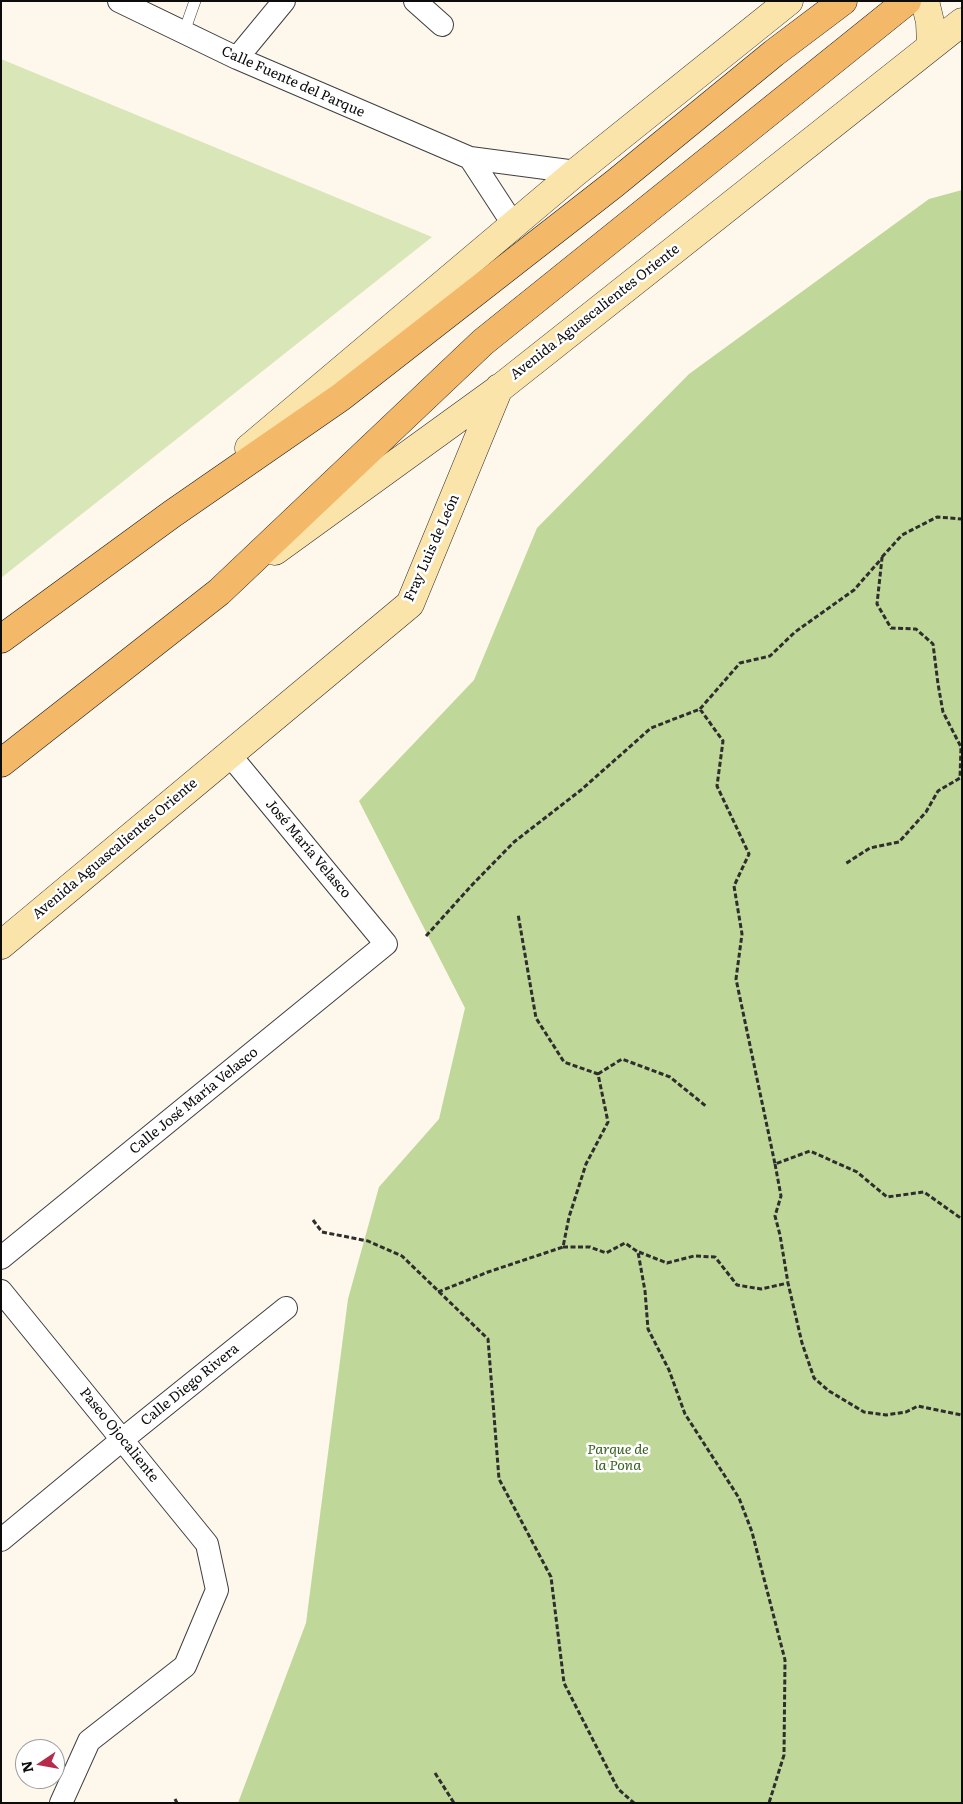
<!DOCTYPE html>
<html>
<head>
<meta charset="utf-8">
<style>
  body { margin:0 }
  #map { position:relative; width:963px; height:1804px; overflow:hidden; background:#fef7ec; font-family:Literata,serif }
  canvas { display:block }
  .frame { position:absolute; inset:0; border:2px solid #0c0c0c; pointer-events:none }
  .north { position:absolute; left:15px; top:1739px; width:50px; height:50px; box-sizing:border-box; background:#fff; border:1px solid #9e9e9e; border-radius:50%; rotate:258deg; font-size:14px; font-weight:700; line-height:20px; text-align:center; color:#0c0c0c }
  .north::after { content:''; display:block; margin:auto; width:18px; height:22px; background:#b62a4a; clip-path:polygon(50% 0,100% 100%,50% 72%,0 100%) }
</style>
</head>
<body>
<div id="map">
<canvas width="963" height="1804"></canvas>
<div class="frame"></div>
<div class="north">N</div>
</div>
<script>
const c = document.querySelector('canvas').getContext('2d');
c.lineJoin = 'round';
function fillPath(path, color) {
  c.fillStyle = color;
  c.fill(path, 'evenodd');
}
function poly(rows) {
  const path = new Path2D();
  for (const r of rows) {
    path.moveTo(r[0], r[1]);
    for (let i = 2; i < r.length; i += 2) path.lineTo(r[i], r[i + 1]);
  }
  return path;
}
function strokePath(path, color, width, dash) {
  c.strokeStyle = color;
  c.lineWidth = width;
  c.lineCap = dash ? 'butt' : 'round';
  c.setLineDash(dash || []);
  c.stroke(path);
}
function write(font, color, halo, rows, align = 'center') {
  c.font = font + ' Literata,serif';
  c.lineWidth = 5;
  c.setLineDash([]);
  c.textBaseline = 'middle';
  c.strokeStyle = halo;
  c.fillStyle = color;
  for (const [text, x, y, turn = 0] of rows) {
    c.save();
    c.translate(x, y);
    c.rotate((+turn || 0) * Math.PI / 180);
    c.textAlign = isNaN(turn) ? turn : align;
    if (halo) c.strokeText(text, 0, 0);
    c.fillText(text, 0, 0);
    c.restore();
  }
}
fillPath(poly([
  [1,59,432,237,1,578]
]), '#d9e7b8');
fillPath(poly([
  [962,190,962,1803,238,1803,306,1623,348,1299,379,1187,439,1119,465,1008,359,801,474,680,537,528,689,374,929,199]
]), '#bfd798');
const lane = poly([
  [184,32,195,1]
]);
const street = poly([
  [119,1,237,58,470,158,576,172],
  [415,1,442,25],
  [237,58,284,1],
  [470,158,513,224],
  [1,1258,386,944,229,754],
  [1,1291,207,1544,217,1590,185,1666,89,1741,61,1803],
  [1,1540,123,1439,286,1308]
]);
const secondary = poly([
  [925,1,930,22,931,46],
  [249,448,576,172,789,1],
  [275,551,500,388,962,22],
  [1,945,410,604,499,388]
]);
const primary = poly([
  [1,639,172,514,341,397,614,184,774,53,843,1],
  [1,763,219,592,483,342,907,1]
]);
strokePath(lane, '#3f3f3f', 12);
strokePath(street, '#3f3f3f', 24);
strokePath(secondary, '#2e2e2e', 29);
strokePath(primary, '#1d1d1d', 29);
strokePath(poly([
  [882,557,902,535,937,517,962,519],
  [700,709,740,663,770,656,795,632,854,590,882,558,877,604,891,628,916,629,933,644,938,684,943,712,961,747,960,778,938,791,926,812,899,842,870,848,845,864],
  [426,936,471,886,514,842,581,790,651,728,700,709,723,741,717,786,749,854,734,886,742,934,736,979,775,1164,810,1151,857,1172,887,1197,924,1192,962,1219],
  [598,1074,622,1059,670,1077,707,1107],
  [775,1164,781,1196,775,1216,780,1235,788,1283],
  [313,1220,322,1232,368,1241,402,1256,488,1339,499,1479,551,1577,564,1683,618,1789,634,1803],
  [563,1247,590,1247,606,1253,625,1243,638,1252,645,1291,648,1329,669,1370,685,1414,739,1498,752,1532,785,1660,784,1755,769,1803],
  [639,1252,667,1263,694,1256,715,1257,737,1285,761,1289,788,1283,802,1343,814,1378,829,1391,864,1412,886,1415,906,1412,918,1406,962,1415],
  [438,1292,488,1272,563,1247,569,1217,586,1164,608,1122,598,1074,564,1062,536,1018,518,914],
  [435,1773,454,1803],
  [175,1799,177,1803]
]), '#2e2e2e', 3, [5, 2.5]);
strokePath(lane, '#fff', 11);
strokePath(street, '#fff', 22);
strokePath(secondary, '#fbe4aa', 28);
strokePath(primary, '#f3b868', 28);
write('14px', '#0c0c0c', '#fff', [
  ["Calle Fuente del Parque",293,82,24],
  ["Avenida Aguascalientes Oriente",595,312,-38],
  ["Fray Luis de León",432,548,-66],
  ["Avenida Aguascalientes Oriente",115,849,-40],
  ["José María Velasco",308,849,50],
  ["Calle José María Velasco",194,1101,-39],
  ["Calle Diego Rivera",190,1385,-39],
  ["Paseo Ojocaliente",119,1435,51]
]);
write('italic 14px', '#396120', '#fff', [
  ["Parque de",618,1450],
  ["la Pona",618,1466]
]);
</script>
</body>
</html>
